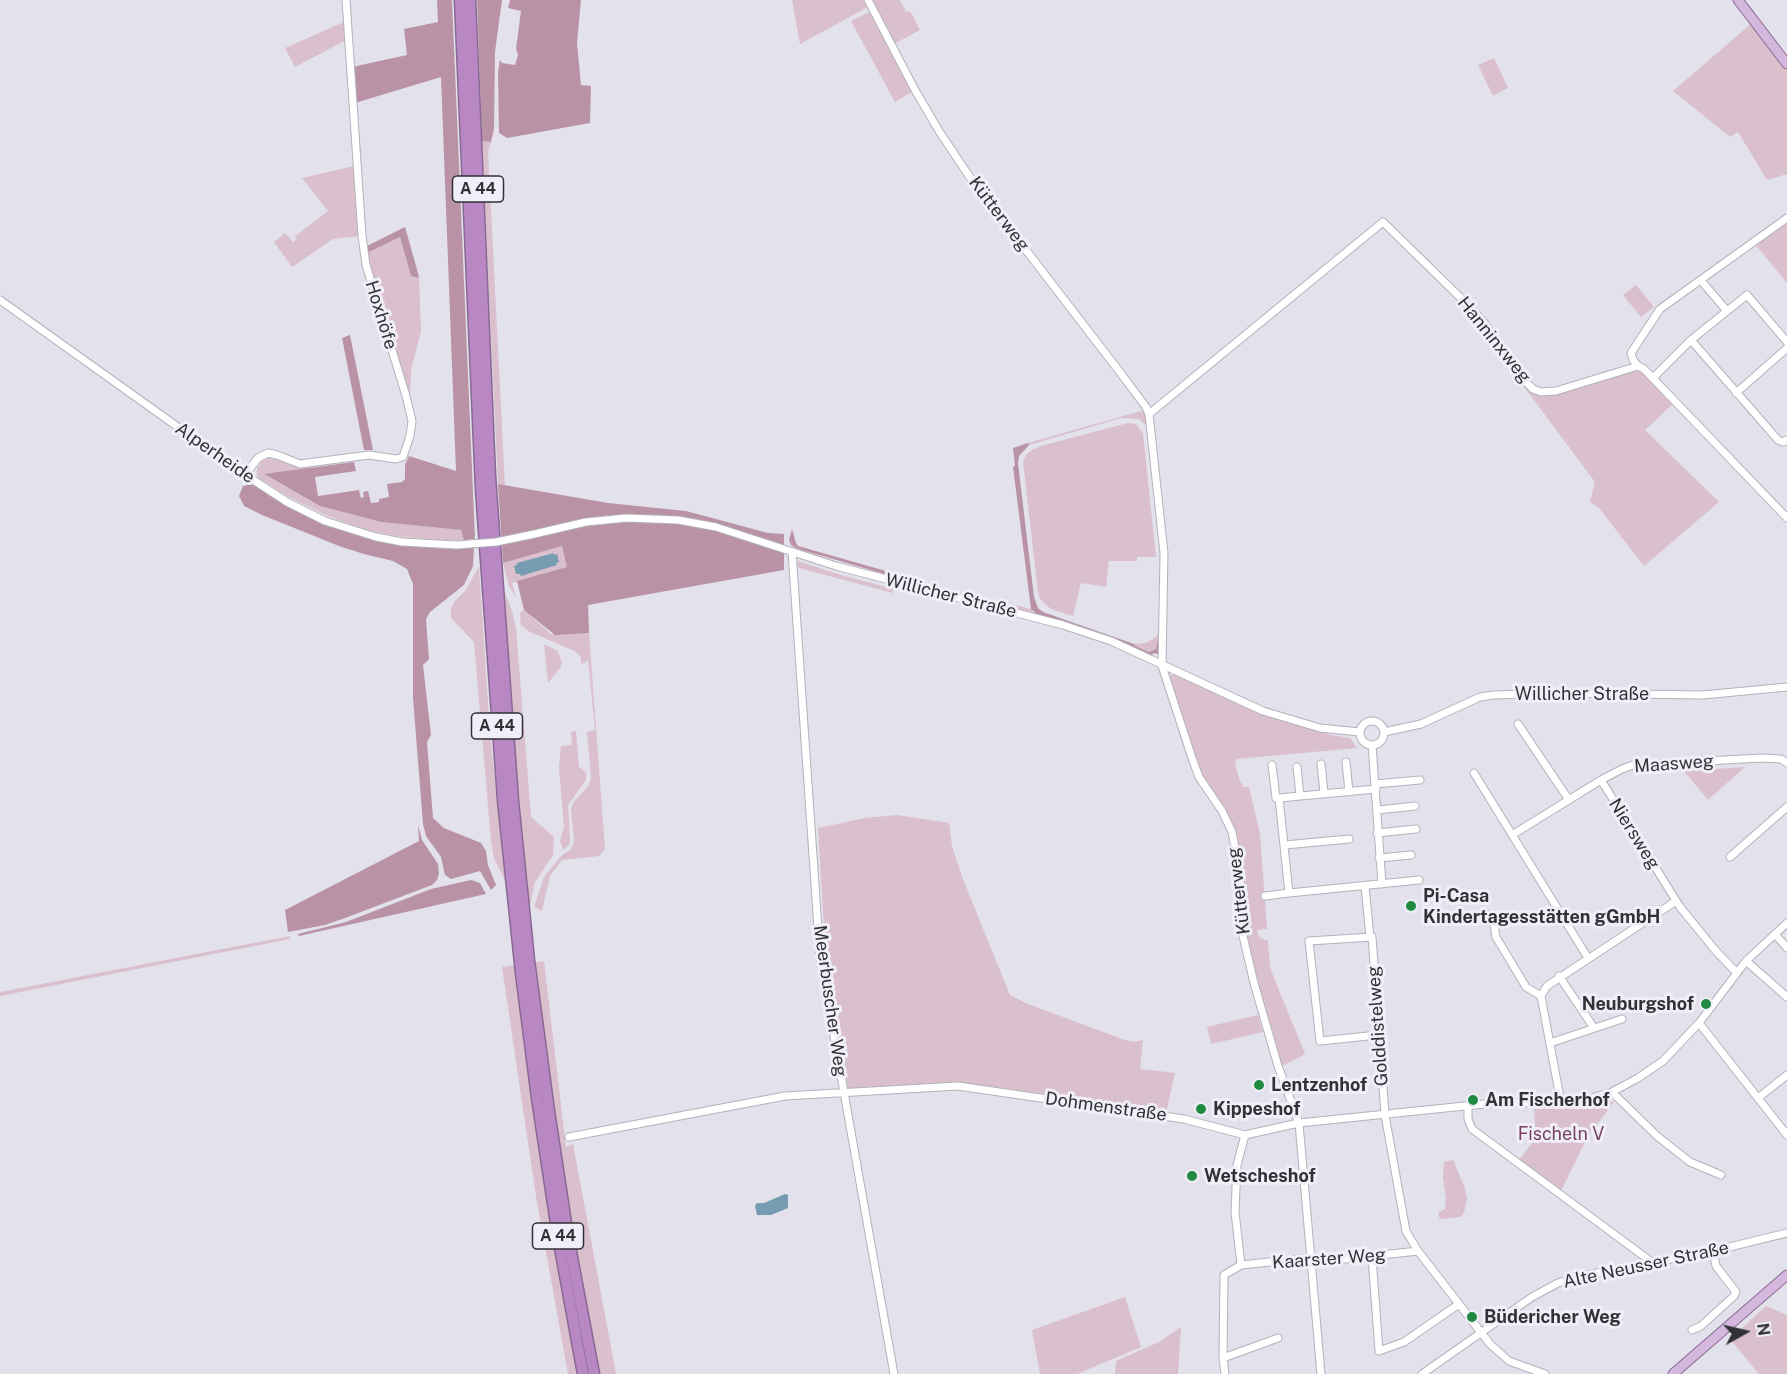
<!DOCTYPE html>
<html>
<head>
<meta charset="utf-8">
<style>
  body { margin:0 }
  #map { position:relative; width:1787px; height:1374px; overflow:hidden; background:#e3e1ec; font-family:"Public Sans",sans-serif }
  canvas { display:block }
  .north { position:absolute; left:1715px; top:1302px; width:60px; height:60px; -webkit-text-stroke:4px #f0eff9; paint-order:stroke; rotate:82deg; font-size:16px; font-weight:700; line-height:24px; text-align:center; color:#323135 }
  .north::after { content:''; display:block; margin:auto; width:21px; height:27px; background:#323135; clip-path:polygon(50% 0,100% 100%,50% 72%,0 100%) }
</style>
</head>
<body>
<div id="map">
<canvas width="1787" height="1374"></canvas>
<div class="north">N</div>
</div>
<script>
const c = document.querySelector('canvas').getContext('2d');
c.lineJoin = 'round';
function fillPath(path, color) {
  c.fillStyle = color;
  c.fill(path, 'evenodd');
}
function poly(rows) {
  const path = new Path2D();
  for (const r of rows) {
    if (r.length === 3) {
      path.moveTo(r[0] + r[2], r[1]);
      path.arc(r[0], r[1], r[2], 0, 2 * Math.PI);
      continue;
    }
    path.moveTo(r[0], r[1]);
    for (let i = 2; i < r.length; i += 2) path.lineTo(r[i], r[i + 1]);
  }
  return path;
}
function strokePath(path, color, width, dash) {
  c.strokeStyle = color;
  c.lineWidth = width;
  c.lineCap = dash ? 'butt' : 'round';
  c.setLineDash(dash || []);
  c.stroke(path);
}
function write(font, color, halo, rows, align = 'center') {
  c.font = font + ' "Public Sans",sans-serif';
  c.lineWidth = 6;
  c.setLineDash([]);
  c.textBaseline = 'middle';
  c.strokeStyle = halo;
  c.fillStyle = color;
  for (const [text, x, y, turn = 0] of rows) {
    c.save();
    c.translate(x, y);
    c.rotate((+turn || 0) * Math.PI / 180);
    c.textAlign = isNaN(turn) ? turn : align;
    if (halo) c.strokeText(text, 0, 0);
    c.fillText(text, 0, 0);
    c.restore();
  }
}
fillPath(poly([
  [792,0,866,0,868,4,866,8,800,44],
  [869,0,900,0,906,12,909,11,912,14,920,30,894,44,916,85,919,85,916,86],
  [869,12,871,13,914,91,895,102,851,21],
  [344,22,346,40,295,67,285,48],
  [1752,23,1787,68,1787,174,1767,180,1738,132,1730,137,1673,91],
  [1494,58,1508,88,1493,96,1478,65],
  [482,141,491,142,488,152,505,486,498,484],
  [354,166,359,236,333,239,292,267,274,242,285,233,293,242,297,239,295,236,328,211,302,178],
  [1787,221,1787,283,1755,244],
  [400,237,411,276,419,278,421,331,411,370,410,399,406,383,400,372,367,253],
  [1636,285,1654,307,1641,317,1623,295],
  [1638,369,1644,371,1674,403,1645,430,1719,502,1644,566,1599,508,1590,502,1595,482,1522,384,1534,392,1545,394],
  [1145,410,1162,535,1161,642,1156,649,1149,652,1134,646,1134,644,1146,643,1153,639,1158,634,1159,628,1161,553,1146,425,1139,419,1121,418,1029,445,1028,443],
  [1128,423,1136,424,1143,433,1156,557,1137,557,1137,561,1109,561,1106,587,1081,583,1073,616,1051,609,1040,599,1038,592,1023,462,1026,455,1032,450,1041,446],
  [267,458,277,459,289,465,313,468,265,475,320,506,381,522,461,530,464,540,446,541,395,536,363,529,328,516,289,497,257,477,257,469,262,461],
  [791,545,837,562,897,578,900,575,904,579,1031,609,1035,612,1035,615,866,572,795,550],
  [562,546,568,567,512,583,516,598,509,586,503,563],
  [798,561,844,576,894,589,893,593,799,568,796,564],
  [479,566,490,733,505,881,494,858,491,841,474,642,451,618,451,609,454,602,466,590],
  [502,585,512,611,516,628,531,817,554,837,553,855,535,882,530,905,527,903],
  [524,610,551,634,589,633,605,849,599,856,562,860,550,876,542,911,534,907,544,877,560,857,571,849,574,841,571,809,574,802,589,785,591,778,587,732,595,730,588,660,582,664,580,656,575,651,530,632,521,625,520,613],
  [544,644,558,651,562,663,560,668,548,683],
  [1170,675,1175,675,1263,714,1331,735,1350,738,1357,748,1236,759,1235,764,1240,781,1244,787,1249,787,1260,834,1267,929,1257,930,1258,934,1260,938,1268,941,1270,968,1305,1054,1280,1067,1246,941,1236,844,1197,768,1168,676],
  [576,731,579,767,586,772,586,780,568,805,570,841,569,845,563,850,560,841,564,827,559,768,561,746,572,745,571,732],
  [1745,767,1708,800,1684,771],
  [897,815,949,823,952,846,964,882,1010,995,1028,1004,1125,1040,1133,1042,1143,1040,1140,1069,1175,1073,1166,1113,1069,1097,956,1082,855,1090,848,1088,826,961,818,828,865,818],
  [290,936,290,939,0,996,0,992],
  [544,961,566,1147,573,1144,616,1374,568,1374,536,1196,502,967],
  [1258,1015,1263,1032,1211,1044,1207,1027],
  [1607,1100,1614,1102,1588,1136,1560,1193,1518,1161,1536,1138,1534,1109,1571,1108],
  [1453,1160,1465,1188,1467,1199,1464,1212,1461,1217,1440,1219,1438,1213,1445,1209,1446,1199,1443,1177,1444,1162],
  [1125,1297,1141,1347,1077,1374,1040,1374,1032,1330],
  [1766,1306,1787,1315,1787,1374,1759,1374,1730,1339],
  [1181,1327,1178,1374,1115,1374,1116,1361,1159,1342]
]), '#dabfcc');
fillPath(poly([
  [437,0,452,0,475,539,464,540,461,530,381,522,320,506,264,474,354,462,356,471,315,477,318,496,359,490,361,498,364,497,363,492,368,491,371,503,379,502,379,499,389,497,387,484,402,482,405,479,405,465,409,456,456,471,441,77,355,103,352,67,407,55,404,29,438,22],
  [477,0,502,0,495,52,494,129,491,142,482,141],
  [510,0,581,0,577,43,581,85,591,86,590,123,507,138,499,133,498,72,500,60,502,63,515,65,518,55,516,49,521,11,508,8],
  [405,227,418,273,419,278,411,276,400,237,367,253,365,247],
  [350,335,373,450,364,450,342,338],
  [1028,443,1029,445,1019,456,1018,463,1034,597,1038,608,1043,612,1134,644,1135,646,1149,652,1156,649,1157,643,1161,642,1161,652,1157,654,1154,653,1149,657,1035,615,1035,612,1031,609,1013,467,1015,466,1013,448],
  [498,484,608,503,686,511,768,533,784,534,784,570,588,605,589,633,555,635,524,610,517,581,567,567,562,546,503,563],
  [247,485,256,485,335,527,359,535,389,543,445,549,474,548,473,566,464,585,430,612,426,619,429,659,423,665,431,735,427,742,433,818,444,828,481,843,486,851,488,865,496,885,491,890,480,871,451,879,445,875,441,857,426,836,423,824,413,698,413,584,407,569,393,561,364,554,339,546,262,515,244,506,239,496,243,486],
  [792,529,796,543,798,546,900,575,898,578,799,549,791,545,789,540],
  [418,825,422,840,438,864,439,874,437,880,432,885,345,918,325,925,288,932,285,910,419,841],
  [471,880,480,883,486,894,299,936,298,934,346,922,431,889]
]), '#b993a5');
fillPath(poly([
  [554,553,554,555,557,554,559,562,556,563,557,565,521,576,520,574,516,574,514,566,517,565,517,563],
  [785,1194,788,1195,788,1208,771,1215,757,1215,755,1206,757,1203,764,1203]
]), '#769cb2');
const minor = poly([
  [868,0,915,90,939,131,969,176,1119,371,1146,407,1149,414,1164,553,1162,666,1193,761,1199,777,1222,811,1232,832,1239,869,1243,936,1254,983,1278,1066,1299,1123,1321,1374],
  [1787,218,1660,309,1631,353,1633,360,1638,366,1644,369,1787,518],
  [1704,284,1727,311],
  [0,300,238,470,287,502,325,521,376,537,402,542,457,545],
  [1691,340,1778,440,1783,442,1787,440],
  [1653,378,1691,340,1747,295,1787,342],
  [1736,393,1787,348],
  [1149,414,1383,222,1471,308,1486,325,1516,372,1533,389,1541,392,1556,391,1638,366],
  [245,475,258,458,268,453,277,455,300,464,369,455,396,459,403,457,410,436,412,421,406,396,366,265,362,236,346,0],
  [530,535,586,522,626,518,678,520,716,527,836,566,1063,625,1111,641,1263,711,1320,728,1359,732],
  [792,552,820,957,894,1374],
  [1372,733,12],
  [1518,724,1569,800],
  [1384,732,1421,724,1480,697,1494,695,1562,693,1703,695,1787,687],
  [1372,745,1382,884],
  [1346,762,1349,792],
  [1321,764,1324,793],
  [1272,765,1276,798,1279,798],
  [1297,767,1300,795],
  [1474,773,1588,958],
  [1601,780,1680,907,1715,950,1736,972],
  [1375,784,1420,780],
  [1376,789,1279,798,1289,893,1419,880],
  [1378,810,1415,806],
  [1377,833,1416,829],
  [1512,835,1601,780,1622,769,1633,765,1761,758,1781,759,1787,763],
  [1285,845,1349,839],
  [1730,857,1787,807],
  [1379,858,1411,855],
  [1365,886,1370,937],
  [1265,896,1289,893],
  [1486,913,1494,923,1496,937,1526,987,1541,996],
  [1775,934,1787,948],
  [1746,961,1787,997],
  [1559,976,1594,1028],
  [1699,1023,1787,1135],
  [1378,1035,1320,1041,1309,941,1372,937,1385,1115,1406,1231,1418,1251,1490,1344,1509,1361,1545,1374],
  [1550,1043,1622,1019],
  [1612,1092,1657,1136,1690,1162,1721,1175],
  [1758,1098,1787,1075],
  [1561,1103,1541,996,1547,986,1676,901],
  [1468,1105,1468,1119,1472,1129,1653,1263],
  [569,1137,785,1096,958,1086,1184,1119,1245,1135,1299,1123,1494,1103,1561,1103,1577,1102,1612,1092,1638,1078,1663,1061,1699,1023,1746,961,1787,923],
  [1372,1257,1379,1351,1404,1342,1459,1304],
  [1241,1265,1235,1212,1237,1165,1245,1135],
  [1692,1330,1701,1326,1734,1296,1736,1292,1716,1266,1713,1251],
  [1223,1358,1278,1338],
  [1225,1374,1223,1358,1224,1275,1241,1265,1308,1258,1317,1262,1418,1251],
  [1422,1374,1532,1297,1558,1283,1576,1277,1713,1251,1787,1233]
]);
const major = poly([
  [1738,0,1787,64],
  [1673,1374,1787,1275]
]);
const highway = poly([
  [460,0,481,489,503,800,521,973,537,1098,558,1237,583,1374],
  [470,0,490,476,513,801,529,960,549,1111,568,1236,594,1374]
]);
strokePath(minor, '#b3b2bc', 9);
strokePath(major, '#896992', 11);
strokePath(highway, '#896992', 13);
strokePath(minor, '#fff', 7);
strokePath(major, '#d4b7dc', 9);
strokePath(highway, '#b887c4', 10);
const minorBridge = poly([
  [457,545,496,542,530,535]
]);
strokePath(minorBridge, '#b3b2bc', 9, []);
strokePath(minorBridge, '#fff', 7);
for (const [x, y, r, color] of [
  [1411,906,6,"#1f8a40"],
  [1706,1004,6,"#1f8a40"],
  [1259,1085,6,"#1f8a40"],
  [1473,1100,6,"#1f8a40"],
  [1201,1109,6,"#1f8a40"],
  [1192,1176,6,"#1f8a40"],
  [1472,1317,6,"#1f8a40"]
]) {
  const dot = new Path2D();
  dot.arc(x, y, r, 0, 2 * Math.PI);
  c.fillStyle = color;
  c.fill(dot);
  strokePath(dot, '#f0eff9', 2);
}
for (const [x, y, w] of [
  [478,189,51],
  [497,726,51],
  [558,1236,51]
]) {
  const box = new Path2D();
  box.roundRect(x - w / 2, y - 13, w, 26, 4.5);
  c.fillStyle = '#f0eff9';
  c.fill(box);
  strokePath(box, '#323135', 1.5);
}
write('bold 16px', '#323135', null, [
  ["A 44",478,189],
  ["A 44",497,726],
  ["A 44",558,1236]
]);
write('18px', '#323135', '#f0eff9', [
  ["Kütterweg",999,214,53],
  ["Hoxhöfe",381,315,73],
  ["Hanninxweg",1494,340,51],
  ["Alperheide",215,453,35],
  ["Willicher Straße",951,596,14],
  ["Willicher Straße",1582,694],
  ["Maasweg",1674,764,-4],
  ["Niersweg",1634,834,58],
  ["Kütterweg",1239,891,-97],
  ["Meerbuscher Weg",830,1001,82],
  ["Golddistelweg",1378,1026,-94],
  ["Dohmenstraße",1106,1107,8],
  ["Kaarster Weg",1329,1259,-4],
  ["Alte Neusser Straße",1646,1265,-12]
]);
write('bold 18px', '#323135', '#f0eff9', [
  ["Pi-Casa",1423,896],
  ["Kindertagesstätten gGmbH",1423,917],
  ["Neuburgshof",1694,1004,"right"],
  ["Lentzenhof",1271,1085],
  ["Am Fischerhof",1485,1100],
  ["Kippeshof",1213,1109],
  ["Wetscheshof",1204,1176],
  ["Büdericher Weg",1484,1317]
], 'left');
write('18px', '#77425e', '#f0eff9', [
  ["Fischeln V",1561,1134]
]);
</script>
</body>
</html>
